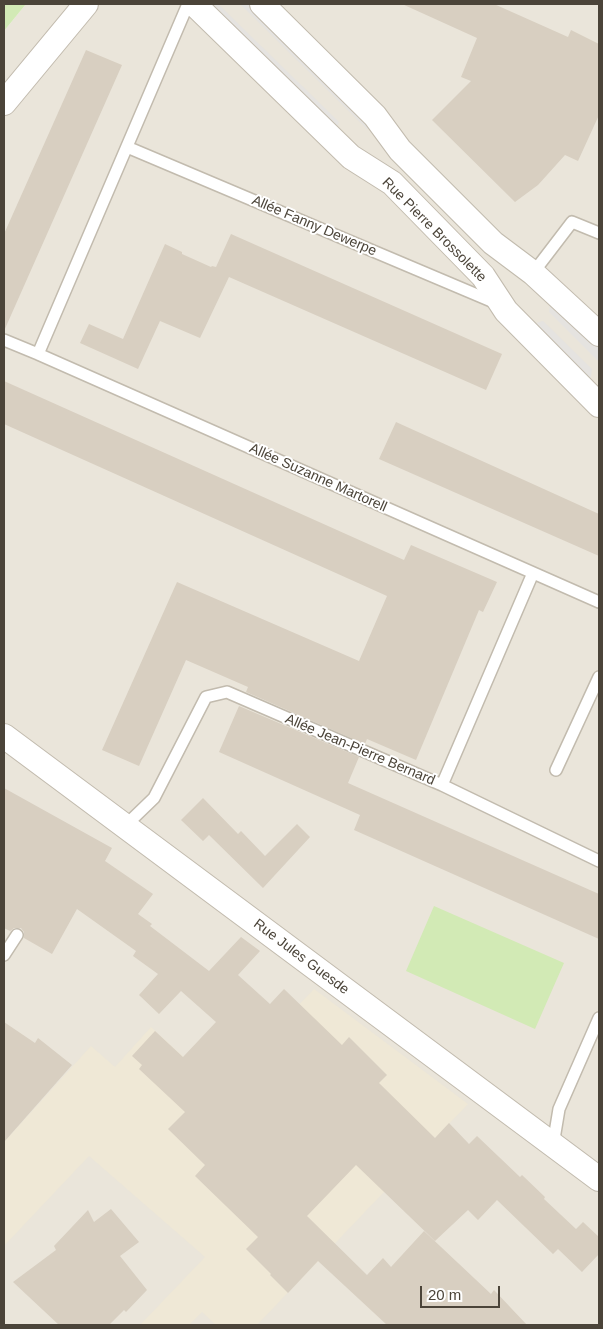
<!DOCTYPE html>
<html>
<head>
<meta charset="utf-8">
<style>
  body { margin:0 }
  #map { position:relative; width:603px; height:1329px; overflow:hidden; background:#f6f3ec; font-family:Helvetica,sans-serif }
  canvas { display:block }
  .frame { position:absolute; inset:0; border:5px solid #4b4439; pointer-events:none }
  .scale { position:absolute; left:420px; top:1286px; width:80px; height:22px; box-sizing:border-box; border:2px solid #4b4439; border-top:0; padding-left:6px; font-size:15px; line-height:18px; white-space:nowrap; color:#4b4439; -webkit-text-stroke:4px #fff; paint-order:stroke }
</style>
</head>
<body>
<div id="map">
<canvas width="603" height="1329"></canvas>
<div class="frame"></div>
<div class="scale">20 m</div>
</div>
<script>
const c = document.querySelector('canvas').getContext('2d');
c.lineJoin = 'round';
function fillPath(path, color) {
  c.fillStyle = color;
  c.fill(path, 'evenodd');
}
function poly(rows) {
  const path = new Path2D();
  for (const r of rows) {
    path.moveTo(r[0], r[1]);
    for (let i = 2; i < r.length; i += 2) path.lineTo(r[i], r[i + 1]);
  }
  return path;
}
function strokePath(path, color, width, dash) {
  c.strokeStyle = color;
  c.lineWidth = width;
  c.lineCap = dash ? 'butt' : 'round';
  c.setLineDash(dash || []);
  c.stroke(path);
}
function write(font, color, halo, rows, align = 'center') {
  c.font = font + ' Helvetica,sans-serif';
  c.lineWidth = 4;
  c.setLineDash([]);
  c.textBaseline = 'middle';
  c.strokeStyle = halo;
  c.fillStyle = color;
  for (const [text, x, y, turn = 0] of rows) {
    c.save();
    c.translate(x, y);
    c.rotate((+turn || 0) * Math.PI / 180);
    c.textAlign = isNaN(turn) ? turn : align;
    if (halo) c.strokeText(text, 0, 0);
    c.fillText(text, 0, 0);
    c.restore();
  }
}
fillPath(poly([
  [26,4,599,4,599,1325,4,1325,4,31]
]), '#eae5da');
fillPath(poly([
  [314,989,468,1104,257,1325,216,1325,202,1312,189,1325,140,1325,205,1257,89,1156,4,1246,4,1142,91,1046,115,1067,151,1027,218,1089]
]), '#efe8d6');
fillPath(poly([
  [4,4,26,4,4,31],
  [434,906,564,963,535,1029,406,971]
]), '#d2eab5');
fillPath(poly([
  [205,4,218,4,339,122,335,131],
  [240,4,254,4,374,124,367,129],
  [551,298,599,344,599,362,549,312],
  [543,321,592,369,590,385,532,324]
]), '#e5e3e0');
fillPath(poly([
  [402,4,494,4,568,37,571,30,599,44,599,115,578,161,565,155,538,185,515,202,432,120,471,81,461,77,477,38],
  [86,50,122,65,4,331,4,234],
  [231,234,502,354,486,390,229,277,200,338,160,321,138,369,80,343,89,324,123,339,165,244,182,252,182,254,211,267,212,266,216,267],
  [4,381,404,560,411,545,497,582,483,612,479,610,416,760,367,739,365,744,246,692,248,687,186,660,139,766,102,750,177,582,359,661,387,596,4,424],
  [396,422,599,514,599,556,379,459],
  [239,706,359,757,348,783,599,894,599,939,354,830,360,815,219,752],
  [4,788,112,848,105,861,153,894,138,914,152,924,150,926,209,971,241,937,260,951,238,975,270,1004,284,989,342,1045,349,1037,387,1075,379,1083,435,1138,449,1123,469,1144,477,1136,520,1177,522,1175,545,1197,544,1199,576,1229,583,1222,599,1237,599,1254,582,1272,558,1249,553,1254,497,1200,478,1220,468,1210,435,1241,356,1165,307,1216,367,1275,383,1258,391,1267,424,1231,491,1294,494,1290,527,1325,387,1325,318,1261,288,1293,270,1275,271,1274,246,1249,258,1237,195,1176,205,1165,168,1129,185,1112,139,1069,142,1065,132,1056,155,1031,183,1057,216,1022,181,991,159,1014,139,995,158,974,133,956,136,951,77,909,52,954,24,938,24,932,21,928,14,928,10,931,4,928],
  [203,798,238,834,241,831,265,856,297,824,310,837,263,888,209,835,203,841,181,820],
  [4,1022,35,1043,38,1038,72,1065,4,1142],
  [111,1209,139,1242,120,1256,147,1290,126,1312,124,1310,109,1325,59,1325,13,1282,56,1250,54,1246,88,1210,94,1222]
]), '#d8cfc1');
const lane = poly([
  [127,147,496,303],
  [533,273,572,222,599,233],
  [4,340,38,354,188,4],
  [38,354,599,602],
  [556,770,599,677],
  [442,785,533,573],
  [125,826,154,798,206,697,227,692,442,785,599,861],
  [4,955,17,935],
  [553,1145,559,1109,599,1018]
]);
const street = poly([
  [194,4,351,157,392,183,483,276,506,311,599,405],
  [262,4,375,116,400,150,493,243,533,273,599,334],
  [4,103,86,4],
  [4,736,599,1179]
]);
strokePath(lane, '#c2bbae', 14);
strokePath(street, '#c2bbae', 26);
strokePath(lane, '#fff', 11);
strokePath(street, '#fff', 24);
write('14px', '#4b4439', '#fff', [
  ["Allée Fanny Dewerpe",314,226,23],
  ["Rue Pierre Brossolette",434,230,45],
  ["Allée Suzanne Martorell",318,478,24],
  ["Allée Jean-Pierre Bernard",360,750,23],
  ["Rue Jules Guesde",301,957,37]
]);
</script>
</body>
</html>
